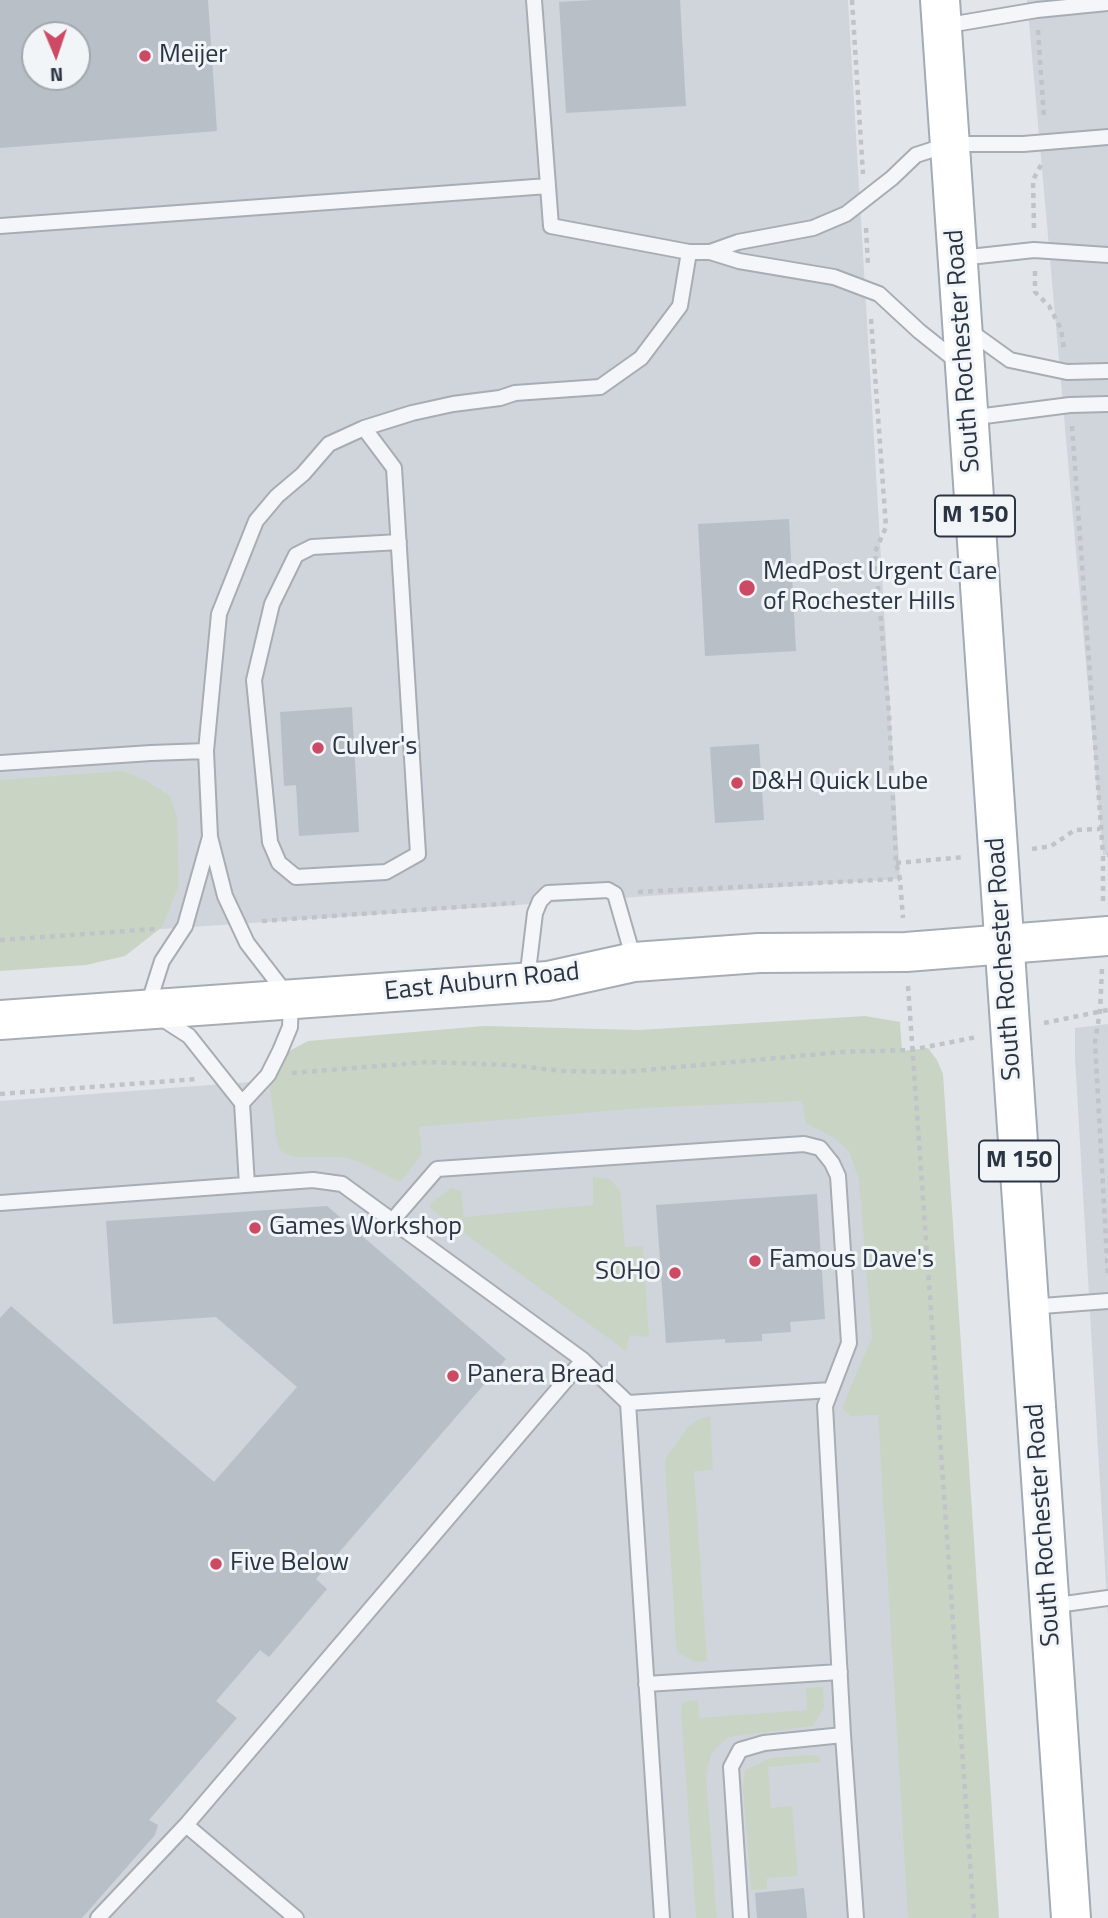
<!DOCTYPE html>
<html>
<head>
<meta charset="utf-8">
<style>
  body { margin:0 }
  #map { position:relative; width:1108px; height:1918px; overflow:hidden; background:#e2e6ea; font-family:"Titillium Web",sans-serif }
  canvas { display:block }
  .north { position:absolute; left:21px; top:21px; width:70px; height:70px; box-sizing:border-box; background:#f2f5f8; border:2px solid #a2a8af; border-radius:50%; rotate:178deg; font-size:19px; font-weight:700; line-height:28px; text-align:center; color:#2a3442 }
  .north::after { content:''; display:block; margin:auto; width:24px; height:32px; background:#cd4a64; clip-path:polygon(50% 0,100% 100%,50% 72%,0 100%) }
</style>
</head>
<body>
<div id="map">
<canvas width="1108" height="1918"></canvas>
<div class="north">N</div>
</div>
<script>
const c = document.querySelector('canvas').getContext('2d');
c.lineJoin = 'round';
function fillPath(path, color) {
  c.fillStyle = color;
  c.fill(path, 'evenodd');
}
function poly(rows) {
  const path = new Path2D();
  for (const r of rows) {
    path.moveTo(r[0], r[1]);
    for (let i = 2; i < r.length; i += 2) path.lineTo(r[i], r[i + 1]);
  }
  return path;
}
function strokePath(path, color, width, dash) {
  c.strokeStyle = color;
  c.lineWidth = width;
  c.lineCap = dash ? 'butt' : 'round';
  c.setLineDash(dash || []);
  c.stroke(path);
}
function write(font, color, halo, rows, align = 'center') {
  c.font = font + ' "Titillium Web",sans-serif';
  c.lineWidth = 6;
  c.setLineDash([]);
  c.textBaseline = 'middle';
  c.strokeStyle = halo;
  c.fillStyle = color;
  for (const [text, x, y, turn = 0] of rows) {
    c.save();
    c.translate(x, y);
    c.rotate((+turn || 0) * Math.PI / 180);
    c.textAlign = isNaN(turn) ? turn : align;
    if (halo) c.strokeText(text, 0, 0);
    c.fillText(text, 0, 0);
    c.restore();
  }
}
fillPath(poly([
  [0,0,848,0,900,879,0,940],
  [35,35,77,35,77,77,35,77],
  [1027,0,1108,0,1108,855,1103,855],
  [1108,1024,1108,1619,1075,1058,1075,1028],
  [904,1056,963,1918,0,1918,0,1101,433,1068]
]), '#d0d5dc');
fillPath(poly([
  [123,771,145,780,170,796,177,818,179,885,162,927,125,956,86,965,0,971,0,780],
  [865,1016,900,1022,902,1051,928,1048,937,1060,943,1074,999,1918,908,1918,878,1415,851,1416,842,1408,872,1337,859,1180,849,1151,836,1139,806,1123,802,1101,642,1108,419,1127,422,1154,400,1182,357,1161,343,1157,293,1157,281,1151,277,1142,270,1089,272,1077,281,1061,291,1050,308,1041,484,1026,639,1030],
  [593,1177,610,1179,620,1191,625,1247,643,1246,649,1337,630,1335,626,1351,431,1209,430,1204,451,1188,461,1191,464,1217,593,1205],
  [710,1416,713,1470,694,1471,707,1661,695,1662,678,1653,676,1643,665,1467,666,1458,688,1427,699,1419],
  [823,1687,824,1707,813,1726,729,1737,720,1744,711,1754,706,1776,717,1918,696,1918,681,1711,682,1703,691,1700,698,1701,699,1718,807,1710,806,1688],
  [811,1755,820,1757,821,1762,768,1767,771,1808,792,1806,798,1876,767,1878,767,1889,751,1890,743,1790,745,1770,771,1758]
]), '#c9d4c4');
fillPath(poly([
  [0,0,208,0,217,131,0,148],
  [35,35,77,35,77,77,35,77],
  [593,0,680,0,686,106,566,113,559,2],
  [789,519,796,651,705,656,698,524],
  [352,707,359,832,299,836,296,785,284,786,280,712],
  [759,744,764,820,715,823,710,747],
  [817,1194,825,1319,790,1322,791,1332,762,1334,762,1341,725,1343,725,1339,666,1343,656,1205],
  [327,1206,506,1359,316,1579,327,1589,269,1657,260,1650,216,1701,237,1718,149,1820,158,1825,155,1835,82,1918,0,1918,0,1318,11,1306,214,1482,297,1387,216,1317,113,1324,106,1221],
  [804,1888,807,1918,757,1918,755,1893]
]), '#b9bfc7');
const lane = poly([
  [534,0,551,226,689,252,710,252,738,242,813,228,846,214,892,178,916,155,950,144,1023,144,1108,137],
  [943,26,1037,10,1108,3],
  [0,226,548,186],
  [710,252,739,261,834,277,879,294,919,331,959,363],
  [960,258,1034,250,1108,255],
  [967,329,1010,360,1067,372,1108,371],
  [969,418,1070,405,1108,404],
  [364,428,394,468,418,854,386,872,296,877,279,863,270,842,254,680,272,604,296,555,312,547,399,542],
  [206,751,210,837,225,896,247,943,291,1000,290,1027,280,1051,268,1075,242,1103],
  [0,763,151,753,206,751,219,614,256,521,277,496,303,474,329,444,364,428,412,413,453,404,500,398,515,393,600,387,641,358,680,306,689,252],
  [527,980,535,913,540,901,548,893,608,890,615,894,634,960],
  [148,1005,162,961,185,926,210,837],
  [161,1018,189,1036,242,1103,247,1185],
  [0,1203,313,1180,342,1184,583,1360,628,1403,662,1918],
  [392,1221,437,1169,804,1144,820,1148,832,1163,838,1176,849,1343,825,1406,843,1735,856,1918],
  [1029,1307,1108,1301],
  [628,1403,831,1390],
  [1050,1606,1108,1598],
  [646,1684,840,1672],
  [186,1825,296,1918],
  [98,1918,186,1825,583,1360],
  [741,1918,731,1767,740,1750,764,1743,843,1735]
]);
const secondary = poly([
  [0,1020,548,981,634,962,759,953,906,952,1108,936]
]);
const primary = poly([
  [940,0,1071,1918]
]);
strokePath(lane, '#a7adb4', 18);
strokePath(secondary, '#a7adb4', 42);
strokePath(primary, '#a2abb6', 42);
strokePath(poly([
  [852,0,863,174],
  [1038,30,1044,119],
  [866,228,868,265],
  [1034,228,1033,180,1041,165],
  [1035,271,1035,292,1049,306,1061,329,1064,348],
  [871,319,886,527,875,552,889,714,896,863,900,879,903,918],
  [1072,426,1103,855],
  [1032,849,1051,846,1075,830,1100,829],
  [896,863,965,857],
  [638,892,900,879],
  [1103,901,1103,855,1108,855],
  [262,921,515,903],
  [0,940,155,929],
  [1102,969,1100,1011,1095,1042,1108,1277],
  [908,986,974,1918],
  [1044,1023,1108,1010],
  [292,1073,428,1062,510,1065,562,1071,624,1072,842,1052,911,1050,977,1037],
  [0,1094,196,1079]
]), '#c0c4c9', 4.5, [5, 5]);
strokePath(lane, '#f5f6f9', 14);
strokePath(secondary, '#fff', 38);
strokePath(primary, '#fff', 38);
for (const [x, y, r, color] of [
  [145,56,7,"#cd4a64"],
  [747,588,9,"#cd4a64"],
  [318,748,7,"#cd4a64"],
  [737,783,7,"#cd4a64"],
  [255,1228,7,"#cd4a64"],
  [755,1261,7,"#cd4a64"],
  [675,1273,7,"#cd4a64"],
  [453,1376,7,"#cd4a64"],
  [216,1564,7,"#cd4a64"]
]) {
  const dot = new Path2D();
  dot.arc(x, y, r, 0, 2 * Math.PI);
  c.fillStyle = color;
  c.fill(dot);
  strokePath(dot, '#f2f5f8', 2.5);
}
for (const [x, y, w] of [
  [975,516,80],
  [1019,1161,80]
]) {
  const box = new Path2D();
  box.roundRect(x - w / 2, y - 20.5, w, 41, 5);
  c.fillStyle = '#f2f5f8';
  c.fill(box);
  strokePath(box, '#2a3442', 2);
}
write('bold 24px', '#2a3442', null, [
  ["M 150",975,516],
  ["M 150",1019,1161]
]);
write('26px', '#2a3442', '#f2f5f8', [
  ["Meijer",159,56],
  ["MedPost Urgent Care",763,573],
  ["of Rochester Hills",763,603],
  ["Culver's",332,748],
  ["D&H Quick Lube",751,783],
  ["Games Workshop",269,1228],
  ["Famous Dave's",769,1261],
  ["SOHO",661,1273,"right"],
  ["Panera Bread",467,1376],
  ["Five Below",230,1564]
], 'left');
write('26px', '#2a3442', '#f2f5f8', [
  ["South Rochester Road",964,351,-94],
  ["South Rochester Road",1005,959,-94],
  ["East Auburn Road",482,983,-6],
  ["South Rochester Road",1044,1525,-94]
]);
</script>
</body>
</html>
